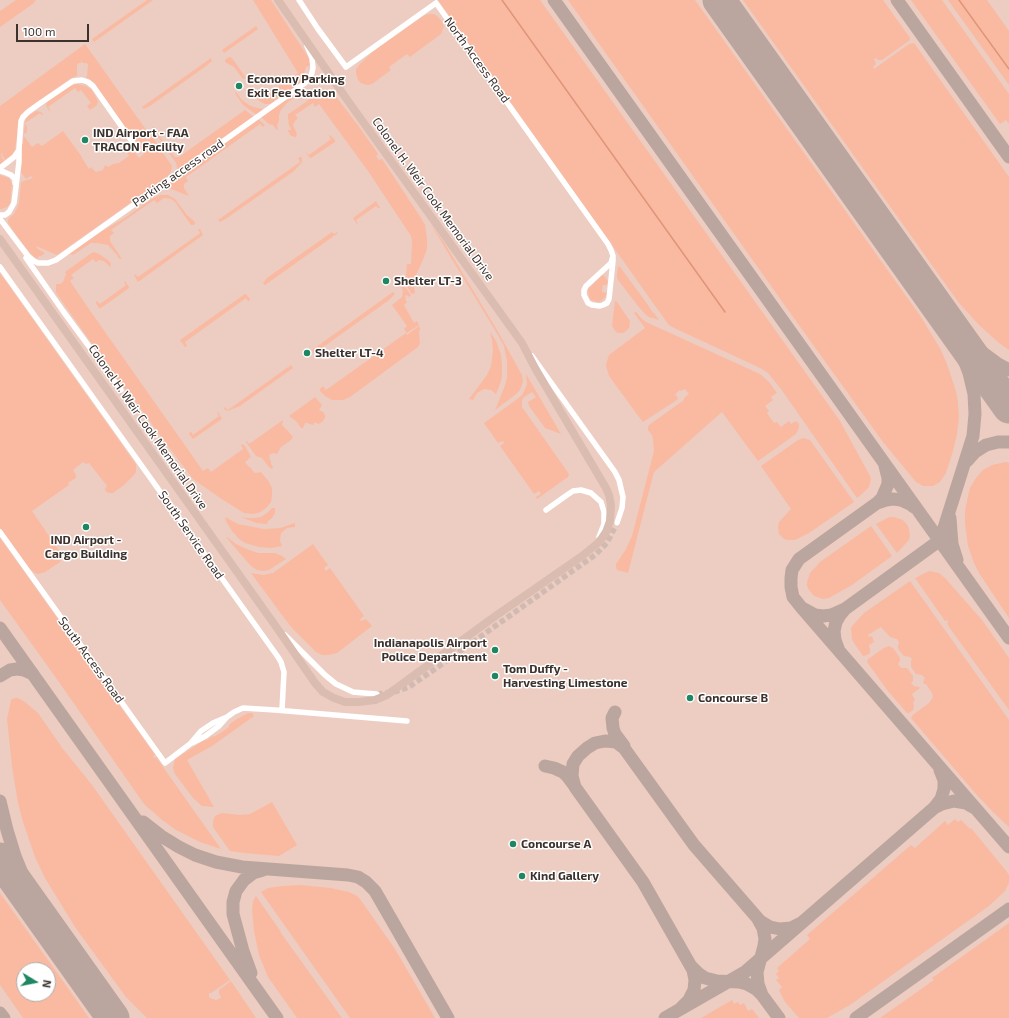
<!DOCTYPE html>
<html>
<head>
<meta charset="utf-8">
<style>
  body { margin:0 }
  #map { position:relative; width:1009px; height:1018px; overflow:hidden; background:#f6dcd3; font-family:"Exo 2",sans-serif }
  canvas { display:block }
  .north { position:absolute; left:16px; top:962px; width:40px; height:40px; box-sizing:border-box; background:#fff; border:1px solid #b1adab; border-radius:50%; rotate:100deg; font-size:11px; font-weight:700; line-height:16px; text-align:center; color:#3b312d }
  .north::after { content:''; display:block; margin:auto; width:14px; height:18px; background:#1f8662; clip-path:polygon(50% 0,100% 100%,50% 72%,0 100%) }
  .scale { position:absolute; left:16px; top:24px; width:73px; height:18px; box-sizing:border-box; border:2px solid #3b312d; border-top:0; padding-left:5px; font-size:12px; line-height:14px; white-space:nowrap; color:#3b312d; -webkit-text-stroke:3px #fff; paint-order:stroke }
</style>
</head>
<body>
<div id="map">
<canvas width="1009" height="1018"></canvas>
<div class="north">N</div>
<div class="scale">100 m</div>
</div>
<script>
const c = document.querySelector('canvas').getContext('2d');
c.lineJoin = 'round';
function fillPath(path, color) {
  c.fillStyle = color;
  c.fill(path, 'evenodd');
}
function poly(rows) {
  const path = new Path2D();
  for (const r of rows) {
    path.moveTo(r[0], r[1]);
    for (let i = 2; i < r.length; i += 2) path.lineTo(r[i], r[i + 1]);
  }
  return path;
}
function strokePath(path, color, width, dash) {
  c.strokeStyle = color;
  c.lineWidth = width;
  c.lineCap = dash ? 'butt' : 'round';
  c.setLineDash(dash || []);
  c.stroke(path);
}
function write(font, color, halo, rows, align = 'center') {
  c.font = font + ' "Exo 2",sans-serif';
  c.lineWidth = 3;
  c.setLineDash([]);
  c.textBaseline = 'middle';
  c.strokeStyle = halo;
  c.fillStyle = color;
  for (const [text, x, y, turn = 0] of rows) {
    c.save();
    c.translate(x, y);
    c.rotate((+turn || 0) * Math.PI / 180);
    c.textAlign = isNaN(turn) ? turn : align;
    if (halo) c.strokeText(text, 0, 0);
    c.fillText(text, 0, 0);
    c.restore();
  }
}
fillPath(poly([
  [0,0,1009,0,1009,1018,0,1018],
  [24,970,48,970,48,994,24,994]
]), '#edcdc1');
fillPath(poly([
  [16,0,36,0,34,3,0,27,0,11],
  [147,0,153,0,94,42,92,39],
  [253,0,271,0,310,60,311,65,306,67,304,74,302,77,301,83,270,104,265,104,261,102,258,100,249,87,252,86,259,96,264,97,298,73],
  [438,0,540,0,840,421,870,476,871,479,869,487,863,493,857,498,781,389,768,373,762,369,743,360,672,327,668,324],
  [568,0,695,0,921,317,941,350,947,364,956,391,958,402,959,418,957,434,953,451,946,473,940,482,933,486,923,486,916,482,883,442,791,314],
  [743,0,883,0,910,38,910,40,882,60,878,60,876,58,874,59,876,64,873,67,874,69,909,44,914,43,1009,177,1009,350,999,343,979,325,959,303],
  [911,0,942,0,1009,94,1009,124,1006,120,1000,124],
  [948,0,987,0,1009,31,1009,85],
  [428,14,434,14,437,16,441,20,444,26,441,34,410,57,407,54,389,67,391,70,372,84,367,85,361,83,358,80,356,74,356,69,360,64,371,53,423,16],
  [256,26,258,29,224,53,222,50],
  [85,44,147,131,150,131,159,148,159,149,162,153,163,153,172,166,171,172,168,176,57,255,36,246,38,249,45,253,41,256,39,256,37,259,32,255,19,239,8,223,8,220,9,218,14,214,17,208,19,203,21,182,33,178,31,176,26,179,20,171,22,144,24,143,23,142,25,123,26,119,28,116,36,111,41,112,43,114,43,115,42,115,40,113,25,123,27,127,27,132,23,135,32,147,38,143,42,146,63,131,82,157,82,158,89,169,91,167,96,172,100,171,103,170,105,165,108,167,113,164,119,163,129,156,125,149,124,149,122,147,127,147,132,149,139,158,144,154,95,84,92,81,86,77,87,76,88,64,86,63,82,63,82,59,81,63,79,63,77,65,77,76,71,78,26,110,22,114,19,121,15,150,12,156,6,161,2,155,3,154,1,153,2,158,5,161,0,165,0,106],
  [229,57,232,58,246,78,243,79,234,67,225,62,225,60],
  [211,58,212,61,206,66,150,106,144,109,142,107],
  [77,84,86,86,92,90,97,99,98,101,97,105,90,110,87,106,91,103,81,90,78,92,75,88,48,107,50,110,49,111,46,105,47,102,70,86],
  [236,92,242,100,249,105,254,107,263,109,263,110,257,115,243,105,235,93],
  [328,92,333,95,337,98,360,128,378,154,376,156,379,160,382,159,421,218,425,225,427,239,427,249,423,260,415,277,414,286,415,293,412,294,403,281,406,276,407,264,411,264,412,241,411,236,368,171,319,104,315,107,313,103,295,115,298,118,295,121,293,125,297,134,296,137,291,136,288,131,288,130,291,130,288,122,289,122,288,119,288,114,290,113,306,102,310,98,315,99,321,97,323,98,326,94],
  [295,97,287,103,281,110,279,115,279,121,277,125,278,129,277,130,273,125,269,124,261,117,284,101],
  [245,110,254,117,178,170,176,163,152,128,153,127,154,128,174,156,175,157,179,157],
  [258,119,265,125,263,127,260,124,186,177,188,181,184,184,184,188,189,196,171,189,161,189],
  [330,135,335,140,335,142,311,158,310,158,306,153,306,152,309,155,331,139,329,136],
  [300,157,302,158,302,162,294,171,227,218,220,222,218,220,300,162,298,158],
  [0,175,9,178,12,184,10,204,7,207,2,209,0,209],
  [160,195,168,195,175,199,187,215,194,221,195,223,194,225,191,225,175,202,171,199,164,198,157,203,154,200,111,230,114,233,110,236,110,241,122,259,118,258,118,256,108,245,97,243,91,243,73,255,71,254,67,255,102,231,123,219,153,198],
  [376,201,380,208,378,208,376,206,356,220,358,224,357,224,353,218],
  [430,223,445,244,497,330,522,375,523,382,520,390,515,395,495,410,504,388,507,378,507,361,504,346,498,335],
  [198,229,200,229,203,235,138,282,134,275,135,274,138,277,199,234,200,233],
  [332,232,334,234,337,232,338,233,265,285,263,283,267,278],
  [94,252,99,254,108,260,111,264,110,267,104,261,99,260,96,262,93,259,71,275,74,278,70,281,91,312,203,471,208,468,211,472,243,449,241,445,242,444,245,446,251,457,245,462,248,466,251,468,252,470,255,473,261,472,269,482,272,488,272,495,271,502,267,507,262,511,258,513,253,514,244,513,223,500,193,479,162,438,133,398,118,381,59,297,56,292,56,284,60,284,63,282,66,274,65,272,90,254],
  [619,266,620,267,648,305,653,313,654,313,659,320,649,317,646,315,638,306,618,280,617,277,617,274,618,267],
  [0,273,135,463,136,465,136,472,134,475,124,485,113,493,109,493,105,491,106,491,105,489,104,490,107,486,89,463,86,464,83,462,73,470,76,475,76,478,68,483,69,485,32,511,62,555,61,560,60,562,45,572,38,574,35,573,30,569,0,528],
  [603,275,605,277,608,282,607,285,603,285,602,292,607,293,606,296,601,301,598,302,591,300,589,297,588,289,601,276],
  [125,281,129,287,129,288,101,308,99,308,96,303,96,302,97,301,100,304,126,285,124,282],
  [403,284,411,295,409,297,407,295,405,296,406,298,405,299,407,302,404,305,414,323,417,321,419,325,407,333,404,329,407,326,392,305,402,297,403,291,401,286],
  [393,292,395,294,389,300,319,350,313,353,312,350],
  [245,294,246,294,250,299,249,301,248,301,246,298,185,342,187,346,185,347,180,340],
  [615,301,617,302,630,321,629,328,626,331,623,333,619,333,616,332,612,326],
  [636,312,642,319,646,322,760,374,769,382,777,393,771,397,773,400,765,406,769,411,767,413,774,423,777,422,781,427,789,421,791,424,796,421,799,424,799,428,796,434,758,461,722,412,654,472,628,573,617,570,616,567,616,564,626,549,632,536,654,451,653,440,652,435,648,430,648,427,649,425,684,400,684,398,689,394,685,389,681,391,680,390,675,394,678,398,677,400,643,422,642,421,609,376,606,366,607,361,609,355,645,328,634,313],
  [419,326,420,328,419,333,420,343,418,347,350,397,343,400,332,400,325,396,320,391,320,389,323,386,326,390,406,333,407,335],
  [490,333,491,333,496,341,501,355,502,365,502,377,500,384,496,394,491,390,484,389,477,393,473,400,469,399,487,375,491,366,493,351,492,340],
  [291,365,293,368,240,406,228,411,224,409,225,407,228,410],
  [526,374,561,434,545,428,529,406,528,402,536,397,532,392,523,398,522,401,522,407,569,474,568,477,537,499,536,497,541,494,539,491,534,494,500,446,504,443,503,441,498,443,484,423,516,400,522,395,524,391,527,384],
  [315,397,322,405,319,410,323,412,325,415,325,418,322,422,318,424,315,422,313,425,307,423,305,423,303,428,301,428,296,421,289,416],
  [218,412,222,419,193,439,189,434,189,433,191,432,193,435,219,416,217,413],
  [283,420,282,425,288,431,293,437,291,440,281,447,277,454,273,453,269,455,270,458,269,459,271,461,271,464,273,467,272,469,268,466,262,458,256,456,246,442,247,441,249,444],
  [803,438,810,440,854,502,809,533,795,540,787,540,784,539,779,534,778,527,779,522,791,509,761,466,798,440],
  [1006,462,1009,463,1009,618,979,573,974,563,968,546,965,524,965,511,968,496,970,488,976,478,983,470,992,465],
  [272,508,275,508,275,513,272,518,268,521,267,524,256,523,241,517,247,518,254,518,261,517,267,513],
  [225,517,238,524,264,529,280,528,295,523,295,527,287,528,281,533,280,541,282,546,271,548,259,547,245,543,239,539,232,531,226,521],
  [889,517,894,517,903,520,908,526,909,529,910,537,908,541,897,553,876,524],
  [871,526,892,556,852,585,829,598,823,599,814,596,809,590,807,586,807,582,810,573,820,562],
  [226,537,227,537,236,544,247,549,258,553,275,553,282,556,286,559,269,570,263,571,257,570,250,565],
  [0,538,155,755,153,756,154,758,156,757,221,849,200,842,176,830,161,819,144,804,54,675,0,600],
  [313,544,328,565,324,568,326,571,330,568,364,616,360,619,361,621,366,619,372,626,337,653,328,655,322,655,316,652,292,628,282,615,251,573,263,575,273,573],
  [930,571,939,573,945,578,982,620,1009,658,1009,710,949,627,947,623,948,622,948,620,945,621,915,578,927,572],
  [910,581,1009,720,1009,827,993,812,976,794,911,718,912,716,914,714,929,703,933,697,932,693,926,684,924,684,923,682,925,678,922,675,916,674,911,667,911,661,912,659,910,657,904,656,898,649,898,646,899,642,897,639,890,637,881,627,868,635,869,637,872,636,874,642,869,645,870,650,870,653,867,655,863,656,852,640,851,628,854,624,864,613],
  [889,646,893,648,900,658,900,661,898,664,901,668,907,668,913,676,913,681,911,683,914,686,919,687,920,688,912,694,915,700,913,702,914,706,913,710,909,713,907,713,888,691,867,662,868,659,884,648],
  [14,698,18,698,25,702,38,713,63,749,92,785,230,980,211,993,209,993,209,996,210,998,216,1000,219,999,221,997,219,993,219,990,231,981,256,1018,147,1018,126,997,75,927,45,878,35,857,23,822,18,803,12,767,7,719,10,705,11,700],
  [248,713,252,713,254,716,212,746,187,760,214,807,202,806,193,798,175,774,173,768,175,759,206,739,207,740,213,736,214,737,228,728,230,724,237,719],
  [272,802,297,845,279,856,244,853,230,851,213,827,213,821,215,816,217,815,222,813,240,815,250,814],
  [955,819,958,822,961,820,970,829,971,828,1007,872,1009,875,1009,882,1008,885,1005,891,989,906,850,1005,827,1018,799,1018,785,1002,779,990,782,987,776,980,779,978,776,974,779,971,777,968,810,939,807,935,911,845,915,848,945,821,948,825],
  [300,885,331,888,349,892,357,896,360,899,395,949,435,1018,350,1018,261,892,268,888,282,886],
  [0,893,70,991,89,1018,23,1018,0,985],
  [24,970,48,970,48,994,24,994],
  [256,896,281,932,280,933,281,933,342,1018,297,1018,268,977,259,955,254,931,252,910,253,901],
  [1009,923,1009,1018,880,1018,934,980,932,978],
  [732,1000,734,1004,738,1002,740,1005,744,1003,748,1011,752,1009,759,1018,701,1018]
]), '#fabaa2');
strokePath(poly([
  [502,0,725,312],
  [959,0,1009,69]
]), '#e09478', 1.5);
strokePath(poly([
  [554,0,1009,638],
  [718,0,740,32],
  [897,0,1009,157],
  [952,322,966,338,979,350,998,364,1009,370],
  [967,461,975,452,986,445,998,442,1009,442],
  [877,503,882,498,888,484,888,478,885,466],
  [914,507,910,504,901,500,893,499,886,500,877,503,799,559,792,570,791,578,791,587,793,597,801,607,1009,847],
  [950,518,952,544,957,560],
  [804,609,815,615,823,616,831,615,836,613,845,609,936,543,939,540,943,531,973,436,975,414,974,394,969,373,961,352,951,332,938,310,893,244],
  [0,628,277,1018],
  [838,648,835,640,834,631,836,622,840,615,845,609],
  [0,676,10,670,17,669,24,670,33,674],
  [615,712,612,718,613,728,615,734,624,746],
  [545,766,554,768,563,772,568,777,574,785],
  [0,801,7,830,15,856,28,888,40,911,81,973],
  [934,808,942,804,954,801,966,803,973,807],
  [143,822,161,836,179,847,195,855,216,862,242,867,348,875,358,877,366,882,375,891,448,1018],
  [758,919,763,928,765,939,764,946,757,972,758,984,762,995,779,1018],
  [691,966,699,974,705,978,717,981,739,982,747,984,756,989,762,995],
  [251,973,243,951,233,914,233,902,236,891,244,880,253,873,263,870],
  [680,1009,689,1000,694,990,695,980,693,970,643,882,575,787,572,776,573,764,578,756,587,748,595,743,605,741,616,742,624,748,694,845,760,921,770,927,780,929,791,928,801,923],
  [108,1010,114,1018],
  [0,1013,4,1018],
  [665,1018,745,972,934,808,941,799,944,789,944,780,940,770],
  [856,1018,1009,909]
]), '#bba69f', 13);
strokePath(poly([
  [719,0,1009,407],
  [0,859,113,1018]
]), '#bba69f', 33);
strokePath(poly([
  [377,694,394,692,409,687,435,669,595,555,607,543,617,523]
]), '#d1bab2', 5.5, [5.5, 3]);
strokePath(poly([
  [299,0,318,29,346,67,436,3,608,244,611,250,613,256,613,261,609,299,607,303,603,305,600,306,592,305,588,303,584,295,584,290,586,286,611,263,613,256],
  [0,168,14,157,19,150],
  [0,171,4,172,11,175,15,179,15,183],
  [0,215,5,215,9,212,14,203,19,162,19,149,21,121,23,117,28,112,39,104,73,81,82,80,88,82,93,86,138,150],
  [0,219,28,256,34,261,38,263,48,263,56,260,305,83,311,77,313,68,312,58,307,46],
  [26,258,63,311,121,390],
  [0,267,278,657,281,662,284,672,282,710],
  [532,356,615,472,619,480,623,497,622,508,617,523],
  [546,510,567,495,573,491,581,490,591,493,601,502,604,512,604,524,599,537],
  [0,532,165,763,190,744,201,731,213,723,227,717],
  [285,635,325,675,336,684,353,692,364,693,377,694],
  [192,743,204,737,219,726,227,717,234,712,243,708,275,710,407,721]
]), '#fff', 5.5);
strokePath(poly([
  [0,239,277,628,315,683,323,692,334,698,345,702,359,702,375,700,387,695,494,617,582,556,598,543,602,538,606,532,610,521,611,505,609,495,606,488,535,368,522,343,348,101,278,0]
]), '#dbbcb0', 8);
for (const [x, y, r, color] of [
  [239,86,4,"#1f8662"],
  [85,140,4,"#1f8662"],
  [386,281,4,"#1f8662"],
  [307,353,4,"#1f8662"],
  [86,527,4,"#1f8662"],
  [495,650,4,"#1f8662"],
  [495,676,4,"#1f8662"],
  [690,698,4,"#1f8662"],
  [513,844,4,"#1f8662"],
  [522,876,4,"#1f8662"]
]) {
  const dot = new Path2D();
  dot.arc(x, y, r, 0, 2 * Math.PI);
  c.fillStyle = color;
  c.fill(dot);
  strokePath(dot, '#fff', 1.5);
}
write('12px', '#3b312d', '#fff', [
  ["North Access Road",477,60,54],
  ["Parking access road",178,173,-35],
  ["Colonel H. Weir Cook Memorial Drive",433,199,54],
  ["Colonel H. Weir Cook Memorial Drive",148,427,55],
  ["South Service Road",191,535,55],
  ["South Access Road",91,660,54]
]);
write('bold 12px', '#3b312d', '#fff', [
  ["Economy Parking",247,79],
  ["Exit Fee Station",247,93],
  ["IND Airport - FAA",93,133],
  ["TRACON Facility",93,147],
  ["Shelter LT-3",394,281],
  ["Shelter LT-4",315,353],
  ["IND Airport -",86,540,"center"],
  ["Cargo Building",86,554,"center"],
  ["Indianapolis Airport",487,643,"right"],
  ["Police Department",487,657,"right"],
  ["Tom Duffy -",503,669],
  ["Harvesting Limestone",503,683],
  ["Concourse B",698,698],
  ["Concourse A",521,844],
  ["Kind Gallery",530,876]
], 'left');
</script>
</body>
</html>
